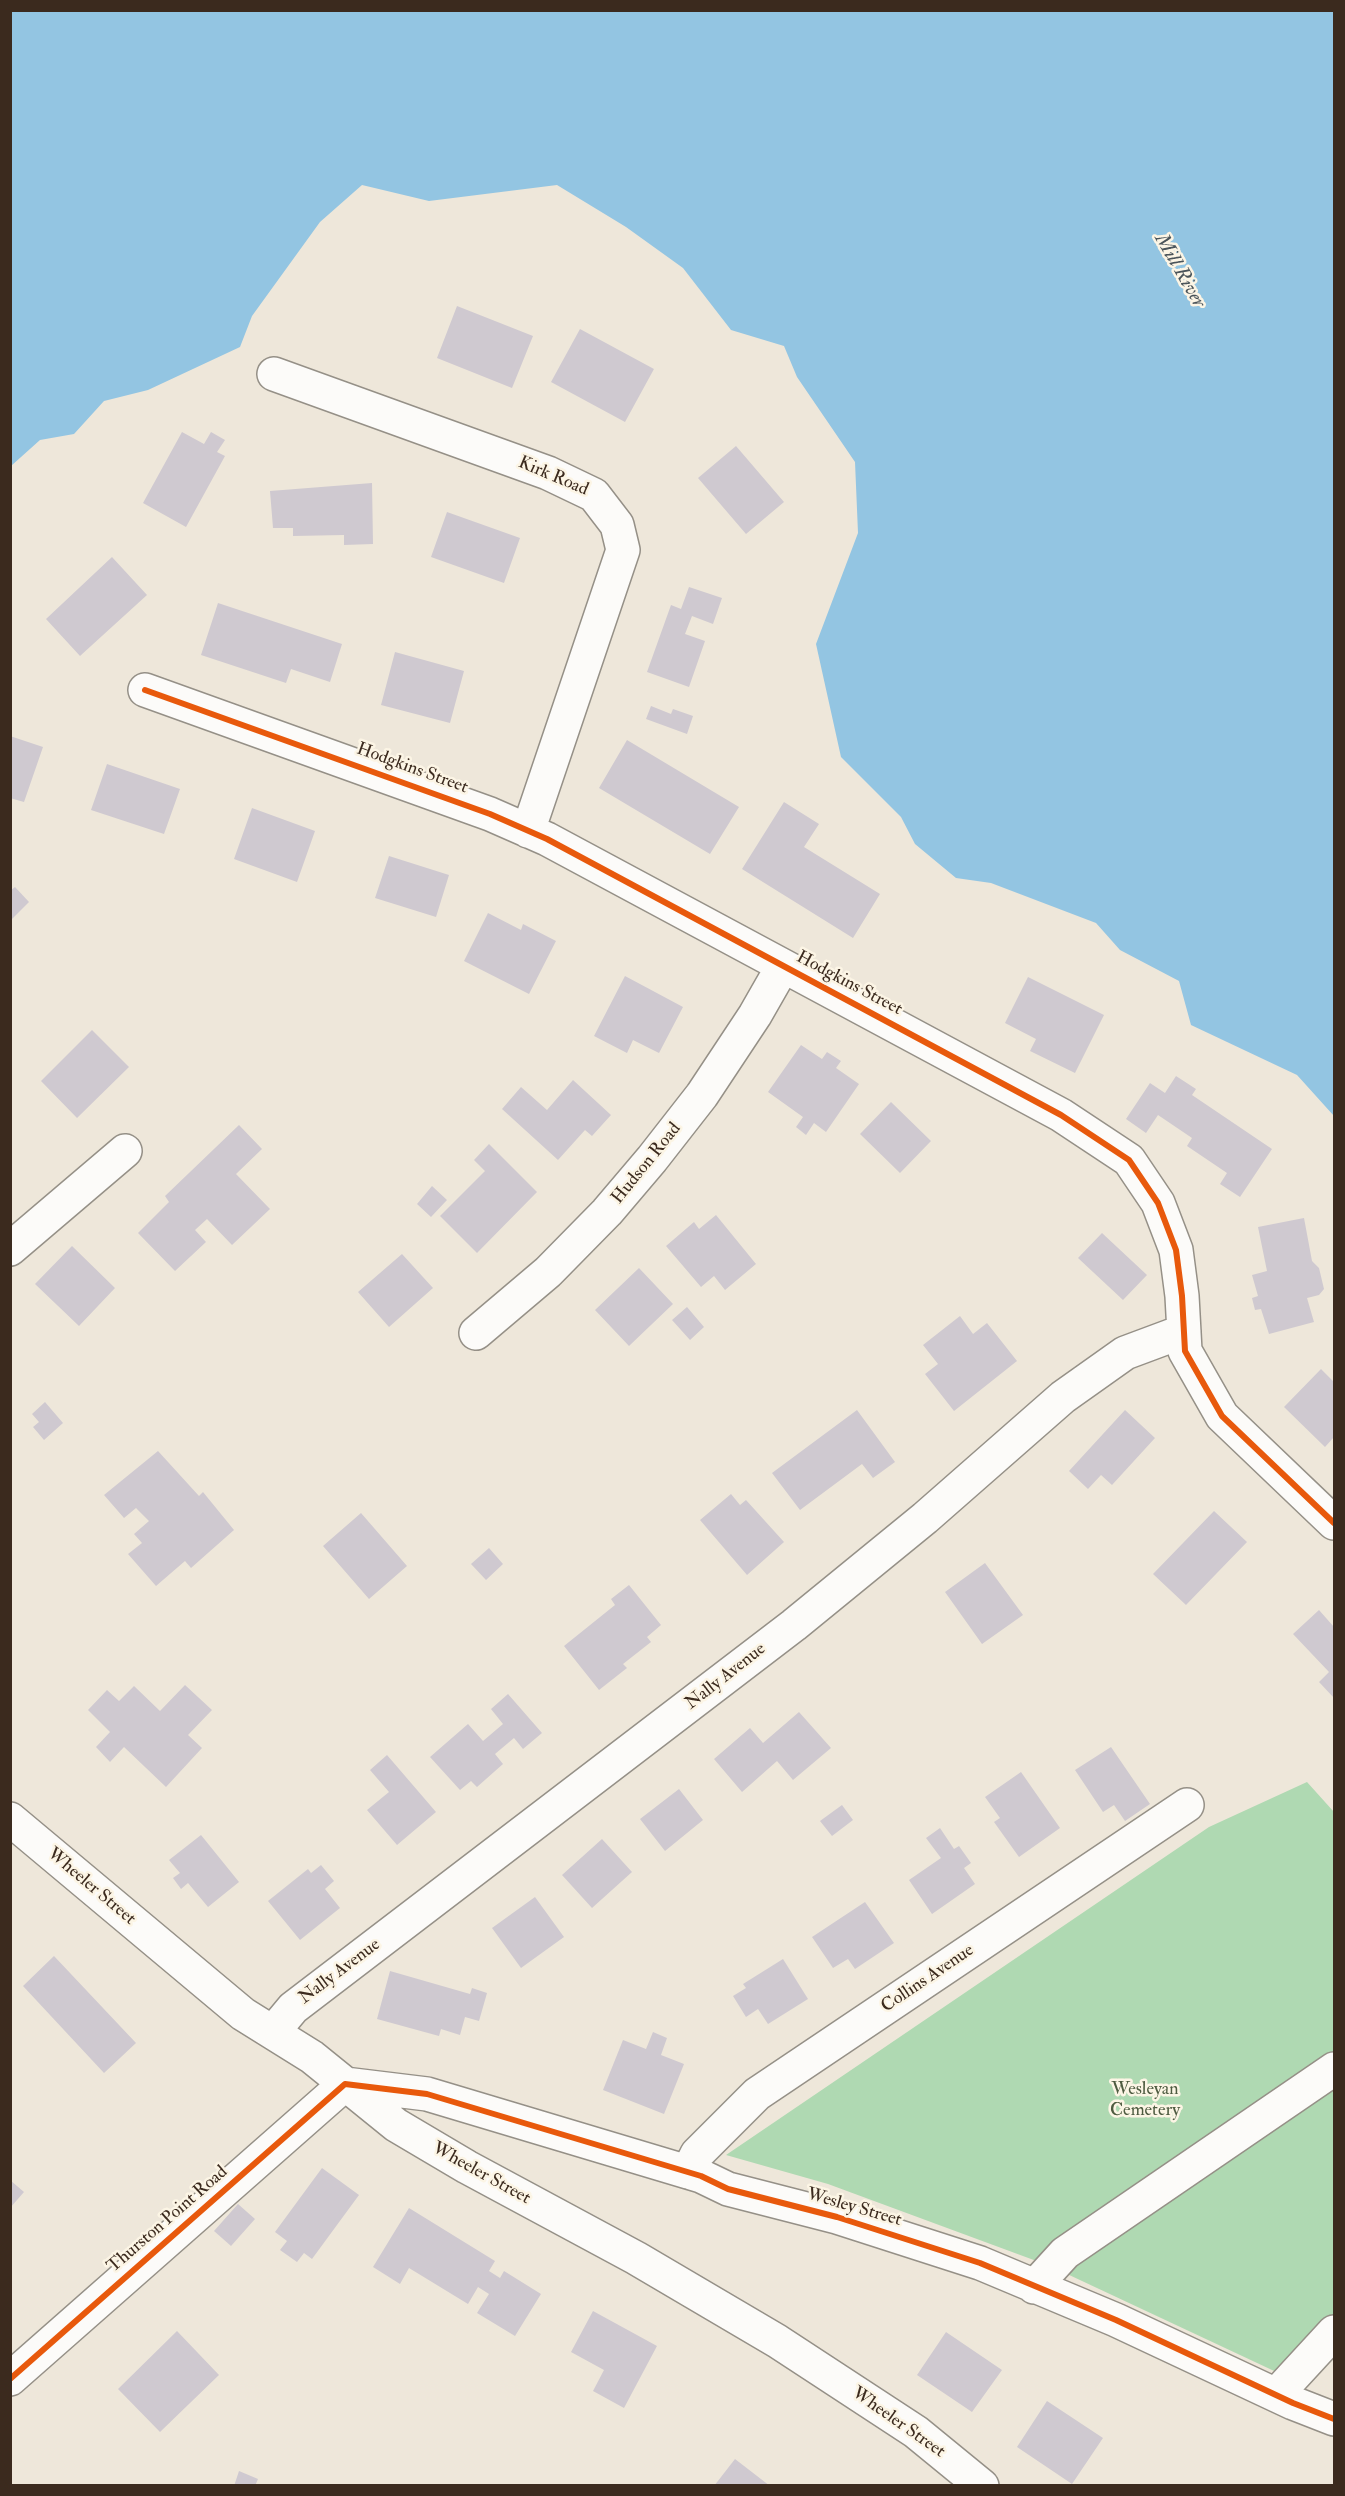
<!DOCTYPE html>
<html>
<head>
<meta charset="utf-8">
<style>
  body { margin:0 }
  #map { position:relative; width:1345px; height:2496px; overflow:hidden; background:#eee7da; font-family:"IM FELL Double Pica",serif }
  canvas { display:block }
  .frame { position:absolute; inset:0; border:12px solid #3b2a1e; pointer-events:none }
</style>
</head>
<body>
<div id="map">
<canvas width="1345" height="2496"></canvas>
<div class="frame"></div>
</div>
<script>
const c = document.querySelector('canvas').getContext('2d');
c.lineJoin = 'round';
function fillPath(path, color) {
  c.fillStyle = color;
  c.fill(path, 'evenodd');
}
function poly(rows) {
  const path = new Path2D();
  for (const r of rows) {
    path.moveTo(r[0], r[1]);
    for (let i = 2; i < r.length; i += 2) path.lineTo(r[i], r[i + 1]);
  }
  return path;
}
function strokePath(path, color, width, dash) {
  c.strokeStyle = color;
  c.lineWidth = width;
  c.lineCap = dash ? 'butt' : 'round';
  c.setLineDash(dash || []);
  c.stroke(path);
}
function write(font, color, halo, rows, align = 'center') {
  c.font = font + ' "IM FELL Double Pica",serif';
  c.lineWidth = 5;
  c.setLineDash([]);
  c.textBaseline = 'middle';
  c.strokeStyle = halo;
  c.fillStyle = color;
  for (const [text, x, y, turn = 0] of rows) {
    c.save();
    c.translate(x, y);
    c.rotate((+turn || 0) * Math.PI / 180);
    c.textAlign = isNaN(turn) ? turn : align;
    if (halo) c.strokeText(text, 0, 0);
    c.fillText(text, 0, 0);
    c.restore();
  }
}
fillPath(poly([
  [1307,1782,1334,1812,1334,2330,1287,2377,1050,2266,828,2184,726,2155,1209,1827]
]), '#afd9b2');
fillPath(poly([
  [11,10,1334,11,1334,1116,1297,1075,1191,1025,1179,981,1120,950,1096,923,991,883,956,878,915,844,901,817,841,757,816,644,858,533,855,462,797,377,784,346,731,330,683,268,626,227,557,185,429,201,362,185,320,222,252,316,240,347,148,390,104,401,74,434,40,440,11,466]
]), '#93c5e2');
fillPath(poly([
  [457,306,533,336,512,388,437,358],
  [580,329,654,369,625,422,551,382],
  [182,432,204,444,211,432,225,440,217,452,225,456,186,527,143,503],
  [736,446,784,502,746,534,698,478],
  [372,483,373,544,344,545,344,535,293,536,293,528,273,528,270,491],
  [447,512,520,538,504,583,431,557],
  [112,557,147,595,80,656,46,619],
  [689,587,722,598,713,624,692,616,685,634,705,641,689,687,647,672,671,605,681,609],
  [218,603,342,644,330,682,291,669,286,683,201,655],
  [395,652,464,671,450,723,381,705],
  [651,706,671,714,673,709,693,716,687,734,646,719],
  [10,736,43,747,24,802,10,798],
  [627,740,739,807,710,854,599,788],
  [107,764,180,789,164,834,91,810],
  [784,802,819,824,804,847,880,894,853,938,742,869],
  [252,808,315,831,297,882,234,859],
  [389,856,449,875,436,917,375,898],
  [15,887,29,902,10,921,10,891],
  [488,913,521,930,523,924,556,941,529,994,464,961],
  [625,976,683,1007,659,1053,633,1040,627,1053,594,1036],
  [1028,977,1104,1015,1075,1073,1030,1051,1036,1039,1005,1023],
  [92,1030,129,1067,77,1118,41,1081],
  [801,1045,822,1059,827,1052,841,1061,836,1068,859,1084,826,1132,814,1123,806,1135,796,1127,803,1117,768,1092],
  [1176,1076,1196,1089,1192,1095,1272,1149,1240,1197,1220,1184,1227,1173,1187,1146,1192,1138,1158,1115,1146,1133,1126,1119,1150,1083,1165,1093],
  [573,1080,611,1115,592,1136,585,1130,558,1160,502,1109,521,1087,547,1110],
  [891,1102,931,1141,900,1173,860,1134],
  [239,1125,262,1149,236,1174,270,1209,232,1245,207,1219,195,1230,206,1242,175,1271,138,1233,169,1202,165,1196],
  [489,1144,537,1192,477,1253,440,1216,485,1171,474,1160],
  [432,1186,447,1200,431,1217,417,1204],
  [716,1215,756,1264,725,1290,714,1276,701,1287,666,1246,694,1222,699,1229],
  [1304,1218,1312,1261,1319,1268,1324,1289,1319,1295,1307,1298,1314,1322,1269,1334,1261,1309,1255,1310,1252,1298,1258,1296,1252,1275,1267,1271,1258,1227],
  [1102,1233,1147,1275,1123,1300,1078,1258],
  [72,1246,115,1288,79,1326,35,1284],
  [402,1254,433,1288,389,1327,358,1292],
  [639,1268,673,1304,629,1346,595,1310],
  [687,1307,704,1327,690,1340,672,1320],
  [960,1316,973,1334,987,1323,1017,1361,954,1411,925,1374,938,1364,923,1345],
  [1321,1369,1334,1382,1334,1437,1325,1447,1284,1407],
  [45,1402,63,1423,44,1440,33,1427,39,1422,32,1414],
  [857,1410,895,1462,873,1478,862,1464,800,1510,772,1473],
  [1125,1410,1155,1438,1112,1485,1101,1475,1088,1489,1069,1471],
  [158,1451,199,1496,203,1492,234,1530,191,1568,185,1561,156,1586,128,1554,142,1543,134,1534,149,1521,136,1508,124,1518,104,1495],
  [731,1494,740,1505,746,1500,784,1542,747,1575,700,1520],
  [1214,1511,1247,1542,1186,1605,1153,1574],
  [361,1513,407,1566,369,1599,323,1546],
  [489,1548,503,1564,486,1580,471,1564],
  [985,1563,1023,1615,982,1644,945,1592],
  [629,1585,661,1625,647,1637,651,1642,623,1664,627,1668,599,1690,564,1646,615,1605,611,1599],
  [1319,1610,1334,1627,1334,1698,1319,1682,1329,1672,1293,1634],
  [185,1685,212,1710,188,1735,202,1748,166,1787,124,1747,110,1762,96,1747,110,1732,88,1710,107,1690,119,1701,134,1686,160,1711],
  [508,1694,542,1733,523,1749,514,1738,495,1754,503,1764,477,1787,471,1781,460,1790,430,1757,468,1724,483,1741,503,1724,491,1709],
  [799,1712,831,1748,793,1780,777,1761,742,1792,714,1759,750,1728,763,1743],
  [1111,1747,1150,1804,1125,1821,1114,1805,1103,1812,1075,1770],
  [387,1755,436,1812,397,1845,367,1810,389,1792,370,1770],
  [1021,1772,1060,1828,1019,1857,994,1822,1000,1818,985,1797],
  [679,1789,703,1820,665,1851,640,1819],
  [842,1805,853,1820,832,1836,820,1821],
  [940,1828,954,1849,959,1846,971,1863,964,1868,975,1884,932,1914,909,1880,941,1858,926,1838],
  [201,1835,239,1882,208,1907,188,1883,181,1889,173,1878,180,1873,169,1860],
  [602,1839,632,1872,592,1908,562,1875],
  [321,1865,334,1881,325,1889,340,1908,300,1940,268,1901,308,1869,311,1873],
  [535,1897,564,1937,521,1968,492,1928],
  [865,1902,894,1943,855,1969,848,1959,833,1968,812,1937],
  [54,1956,136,2043,104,2073,23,1986],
  [783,1959,808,1999,768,2024,758,2009,746,2017,733,1996,746,1988,743,1984],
  [390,1971,470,1994,472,1988,487,1993,479,2021,465,2017,460,2035,441,2029,439,2036,377,2019],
  [653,2032,667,2038,661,2055,684,2064,664,2114,603,2090,623,2040,646,2049],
  [322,2168,359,2195,312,2259,304,2253,297,2262,280,2250,287,2241,275,2232],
  [10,2180,24,2192,10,2208],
  [238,2204,255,2219,231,2246,214,2231],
  [409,2208,495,2261,489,2271,500,2278,504,2271,541,2294,515,2336,477,2313,489,2294,478,2287,468,2304,409,2268,400,2284,373,2267],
  [593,2311,657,2346,624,2408,593,2391,604,2370,571,2352],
  [177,2331,219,2375,160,2432,118,2389],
  [946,2332,1002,2370,972,2412,917,2375],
  [1047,2401,1103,2438,1072,2484,1017,2447],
  [735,2459,770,2486,714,2486],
  [239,2471,258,2479,255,2486,234,2486]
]), '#cfc9d0');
const minor = poly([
  [274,374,548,473,594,495,617,525,623,550,528,831],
  [145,690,490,814,547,839,1061,1115,1129,1160,1158,1203,1176,1250,1182,1296,1185,1351,1222,1416,1334,1523],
  [10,1249,125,1151],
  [476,1333,548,1272,607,1212,652,1159,702,1095,755,1015,783,966],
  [10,1819,243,2014,312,2057,396,2125,467,2167,636,2258,777,2341,916,2432,982,2486],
  [273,2032,293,2008,794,1625,925,1518,1063,1397,1125,1353,1184,1331],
  [688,2172,697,2154,757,2094,1187,1805],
  [1034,2287,1065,2253,1334,2069],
  [10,2379,345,2084,427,2094,701,2176,728,2189,837,2217,980,2263,1116,2320,1293,2403,1334,2419],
  [1276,2395,1334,2332]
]);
strokePath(minor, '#959087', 36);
strokePath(minor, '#fcfbf9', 33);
strokePath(poly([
  [145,690,490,814,547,839,1061,1115,1129,1160,1158,1203,1176,1250,1182,1296,1185,1351,1222,1416,1334,1523],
  [10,2379,345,2084,427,2094,701,2176,728,2189,837,2217,980,2263,1116,2320,1293,2403,1334,2419]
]), '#e8590c', 6);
write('18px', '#3b2a1e', '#fcf5e5', [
  ["Kirk Road",553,477,23],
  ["Hodgkins Street",412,769,20],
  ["Hodgkins Street",849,984,28],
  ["Hudson Road",647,1164,-51],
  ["Nally Avenue",726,1677,-38],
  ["Wheeler Street",91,1887,40],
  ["Nally Avenue",340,1972,-37],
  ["Collins Avenue",928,1979,-34],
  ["Wheeler Street",481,2174,29],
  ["Wesley Street",854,2208,16],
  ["Thurston Point Road",168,2220,-41],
  ["Wheeler Street",898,2423,35]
]);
write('18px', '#4e5b40', '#fcf5e5', [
  ["Wesleyan",1145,2090],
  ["Cemetery",1145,2111]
]);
write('italic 20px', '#4a545a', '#fcf5e5', [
  ["Mill River",1179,271,60]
]);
</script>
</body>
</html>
